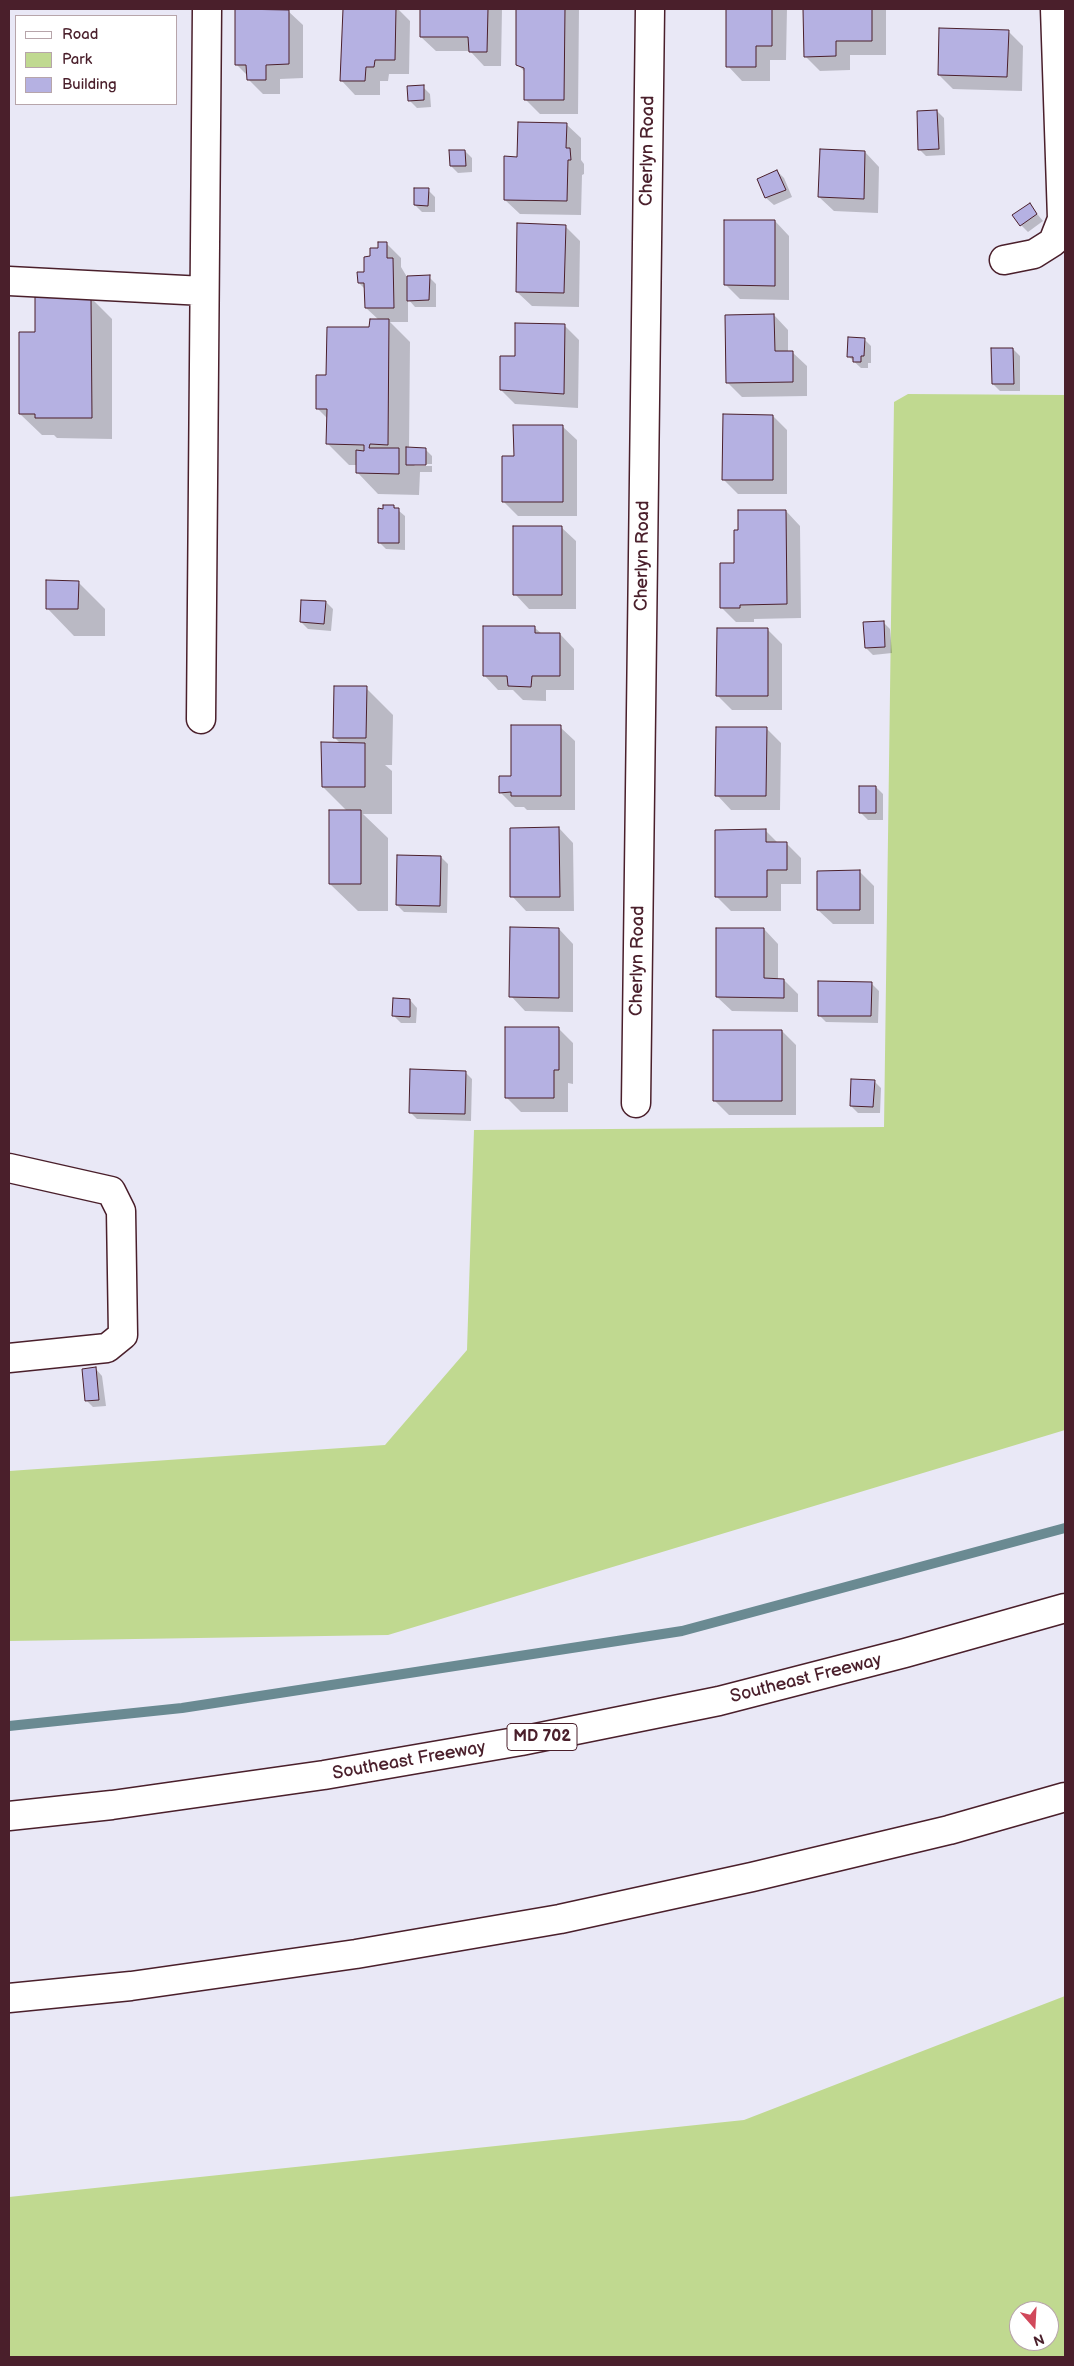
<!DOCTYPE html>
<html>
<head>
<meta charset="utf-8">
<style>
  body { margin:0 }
  #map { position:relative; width:1074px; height:2366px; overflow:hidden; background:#e9e8f6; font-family:"Balsamiq Sans",sans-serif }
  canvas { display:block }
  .frame { position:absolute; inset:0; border:10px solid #4a1f2b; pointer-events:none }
  .legend { position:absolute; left:15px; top:15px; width:162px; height:90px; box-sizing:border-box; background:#fff; border:1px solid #b7a5aa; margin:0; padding:6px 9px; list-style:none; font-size:15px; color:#4a1f2b }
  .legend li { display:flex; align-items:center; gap:10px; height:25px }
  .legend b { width:25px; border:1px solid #b7a5aa }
  .north { position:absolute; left:1009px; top:2301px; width:50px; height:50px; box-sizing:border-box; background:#fff; border:1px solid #b7a5aa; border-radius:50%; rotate:161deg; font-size:14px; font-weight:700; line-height:20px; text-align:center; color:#4a1f2b }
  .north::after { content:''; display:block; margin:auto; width:18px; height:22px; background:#d1495b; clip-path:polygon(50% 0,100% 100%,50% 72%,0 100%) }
</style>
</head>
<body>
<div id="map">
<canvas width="1074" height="2366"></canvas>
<div class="frame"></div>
<ul class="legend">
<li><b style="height:6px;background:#fff"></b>Road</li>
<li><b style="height:14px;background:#c0d990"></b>Park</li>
<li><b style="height:14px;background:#b5b1e2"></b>Building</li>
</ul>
<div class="north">N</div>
</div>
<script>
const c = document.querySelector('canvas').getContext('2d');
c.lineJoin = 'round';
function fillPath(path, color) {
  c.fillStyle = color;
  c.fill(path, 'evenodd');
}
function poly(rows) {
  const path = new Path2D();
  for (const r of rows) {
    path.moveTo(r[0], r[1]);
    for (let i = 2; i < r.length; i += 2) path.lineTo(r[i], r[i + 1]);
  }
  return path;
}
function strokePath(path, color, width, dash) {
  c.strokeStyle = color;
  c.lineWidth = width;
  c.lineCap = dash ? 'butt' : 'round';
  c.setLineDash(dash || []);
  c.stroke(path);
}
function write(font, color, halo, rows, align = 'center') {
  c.font = font + ' "Balsamiq Sans",sans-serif';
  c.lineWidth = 4;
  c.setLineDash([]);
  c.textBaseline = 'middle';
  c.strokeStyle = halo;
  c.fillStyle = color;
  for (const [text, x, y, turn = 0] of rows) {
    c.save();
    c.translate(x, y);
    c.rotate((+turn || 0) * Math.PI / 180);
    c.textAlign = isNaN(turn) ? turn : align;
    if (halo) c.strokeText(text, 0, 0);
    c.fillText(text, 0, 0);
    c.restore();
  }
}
fillPath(poly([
  [908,394,1065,395,1065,1430,388,1635,9,1641,9,1471,385,1445,467,1350,474,1130,884,1127,894,402],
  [1065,1996,1065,2357,9,2357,9,2197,744,2120],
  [1019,2311,1049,2311,1049,2341,1019,2341]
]), '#c0d990');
fillPath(poly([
  [236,9,281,9,288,11,303,25,303,78,280,79,280,94,263,94,248,79,248,76,236,64],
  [344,9,398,9,410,21,409,74,389,74,388,81,380,81,380,95,355,95,341,80],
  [421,9,502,9,501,66,484,66,470,51,436,51,421,37],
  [517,9,579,9,578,114,540,114,525,99,525,72,517,64],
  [727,9,787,9,786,60,770,60,770,81,742,81,728,66],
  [804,9,886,9,886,55,850,55,850,70,820,71,805,56],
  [1008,31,1023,46,1022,91,953,89,939,75],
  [423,87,430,94,431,107,417,108,410,101],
  [937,111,944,118,945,155,926,156,919,149],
  [566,124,581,138,581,160,584,164,584,174,582,175,581,215,520,214,505,200],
  [465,151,472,158,472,172,458,173,451,166],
  [865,152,879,167,878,213,834,211,819,197],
  [777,171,784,178,792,197,774,205,766,198,759,179],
  [428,190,435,197,435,212,422,212,415,205],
  [1029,204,1043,221,1028,232,1021,225],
  [775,221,789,236,789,300,740,299,725,284],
  [565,226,580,241,579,307,532,306,517,292],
  [386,243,401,258,401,267,407,277,429,277,436,284,436,307,415,307,408,299,408,322,390,322,410,342,409,448,425,449,432,456,432,472,420,472,419,495,378,494,357,472,357,465,349,465,328,444,328,419,317,408,327,376,379,320,366,308,366,290,359,283,371,258],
  [413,464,432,464,432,466,415,466],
  [91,298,112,319,112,439,57,438,54,435,42,435,20,414,36,333],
  [774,315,788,330,788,352,792,352,807,366,807,396,742,397,727,382],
  [564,325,579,340,578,408,515,404,501,390,516,358],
  [864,339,871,346,871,363,868,363,868,368,861,368,848,356],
  [1013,349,1020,356,1020,391,1000,391,993,384],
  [773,416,787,430,787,494,738,494,723,479],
  [562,426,577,440,577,516,518,516,504,502],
  [393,506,405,516,405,550,386,549,379,542,384,510],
  [786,511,800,526,801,618,754,619,754,622,736,622,722,608,735,564,739,531],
  [561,527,576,541,576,609,529,609,515,594],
  [78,582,105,609,105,636,74,636,47,608],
  [326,602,333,609,331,631,308,629,301,622],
  [883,622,890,629,892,653,873,655,866,648],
  [535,628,542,634,560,634,574,649,574,690,546,690,546,701,523,700,513,690,498,690,484,675],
  [767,629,782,644,782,710,732,710,718,696],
  [366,688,393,715,392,765,385,765,392,771,392,814,363,814,388,838,388,911,358,911,330,884,347,811,323,787,341,744,334,737],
  [560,727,575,741,575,810,527,810,524,807,515,807,500,792],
  [767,729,781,743,780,810,731,810,717,795],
  [876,787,883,794,883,820,868,820,861,813],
  [559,828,573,843,574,911,526,911,512,896],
  [766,831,778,843,786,843,801,858,801,884,781,884,781,911,731,911,716,896],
  [441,857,448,864,447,913,404,912,397,905],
  [859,871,874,886,874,924,833,924,818,910],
  [559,929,573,944,573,1012,525,1011,511,996],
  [764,929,778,944,778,980,784,980,798,994,798,1012,732,1011,717,997],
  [872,984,879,991,878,1023,826,1022,819,1015],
  [410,1000,417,1008,416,1023,401,1023,394,1016],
  [559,1029,573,1043,573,1084,568,1083,568,1112,521,1112,506,1097],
  [782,1031,796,1045,796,1115,729,1115,714,1100],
  [465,1072,472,1079,471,1121,417,1119,410,1112],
  [874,1081,881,1088,880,1113,858,1113,851,1106],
  [95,1368,102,1376,106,1406,93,1407,86,1400]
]), '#0003');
strokePath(poly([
  [9,1726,182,1708,682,1631,1065,1528]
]), '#6a8a92', 10);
const building = poly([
  [235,9,289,10,289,64,266,65,266,80,247,80,246,65,235,65,235,9],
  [343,9,396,9,395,60,375,60,374,67,366,67,365,81,340,81,343,9],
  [420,9,488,9,487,52,469,52,468,37,420,37,420,9],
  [516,9,565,9,564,100,524,100,524,68,516,65,516,9],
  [726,9,772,9,772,46,756,46,756,67,726,67,726,9],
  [803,9,872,9,872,41,836,41,836,56,804,57,803,9],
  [939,28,1009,30,1007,77,938,75,939,28],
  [424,85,424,100,408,101,407,86,424,85],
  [937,110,939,149,918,150,917,111,937,110],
  [518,122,567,123,566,148,570,148,571,160,568,160,567,201,504,200,504,156,517,157,518,122],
  [820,149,865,151,864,199,818,197,820,149],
  [449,150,465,150,466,166,450,166,449,150],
  [777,170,786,190,765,198,757,179,777,170],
  [414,188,429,188,428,206,414,205,414,188],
  [1030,203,1037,214,1020,226,1012,215,1030,203],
  [724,220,775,220,775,286,724,285,724,220],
  [517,223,566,225,564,293,516,292,517,223],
  [378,242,387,242,387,258,393,258,394,308,365,308,364,283,358,283,357,272,364,272,364,257,370,256,370,248,378,248,378,242],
  [430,275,429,300,407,301,407,276,430,275],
  [35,297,91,297,92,418,35,418,35,414,19,414,19,332,35,332,35,297],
  [774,314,775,351,793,351,793,382,726,383,725,315,774,314],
  [370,319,389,319,388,445,370,444,369,448,399,448,399,474,356,473,356,450,364,451,364,445,326,444,327,409,316,409,316,375,326,375,327,327,369,327,370,319],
  [515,323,565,324,564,394,500,390,500,356,515,356,515,323],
  [848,337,865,338,864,356,861,356,861,362,853,362,853,357,847,357,848,337],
  [991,348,1013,348,1014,384,992,384,991,348],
  [723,414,773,415,773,480,722,480,723,414],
  [513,425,563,425,563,502,502,502,502,456,514,456,513,425],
  [406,447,426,448,426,465,406,465,406,447],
  [383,505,394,505,394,508,399,508,399,543,378,543,378,508,383,509,383,505],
  [738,510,786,510,787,604,740,605,740,608,720,608,720,563,734,563,734,530,738,530,738,510],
  [513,526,562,526,562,595,513,595,513,526],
  [46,580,79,581,78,609,46,609,46,580],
  [301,600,326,601,324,624,300,622,301,600],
  [884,621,885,647,865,648,863,622,884,621],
  [483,626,535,626,535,633,560,633,560,676,532,676,531,687,508,686,507,676,483,676,483,626],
  [717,628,768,628,768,696,716,696,717,628],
  [334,686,367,686,366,738,333,738,334,686],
  [511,725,561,725,561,796,511,796,511,792,499,793,499,776,511,776,511,725],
  [716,727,767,727,766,796,715,796,716,727],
  [321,742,365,743,365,787,322,787,321,742],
  [859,786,876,786,876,813,859,813,859,786],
  [329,810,361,810,361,884,329,884,329,810],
  [559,827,560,897,510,897,510,828,559,827],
  [766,829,766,842,787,842,787,870,767,870,767,897,715,897,715,830,766,829],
  [397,855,441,856,440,906,396,905,397,855],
  [860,870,860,910,817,910,817,871,860,870],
  [510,927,559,928,559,998,509,997,510,927],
  [716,928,764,928,764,978,784,979,784,998,716,997,716,928],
  [818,981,872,982,871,1016,818,1016,818,981],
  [393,998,410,999,410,1017,392,1016,393,998],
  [505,1027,559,1027,559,1070,554,1070,554,1098,505,1098,505,1027],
  [713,1030,782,1030,782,1101,713,1101,713,1030],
  [410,1069,466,1071,465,1114,409,1113,410,1069],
  [851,1079,875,1080,873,1107,850,1106,851,1079],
  [96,1367,99,1400,85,1401,82,1369,96,1367]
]);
fillPath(building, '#b5b1e2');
strokePath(building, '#4a1f2b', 1);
const minor = poly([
  [1004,260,1034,254,1053,242,1062,219,1055,9],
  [9,281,204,291],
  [201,719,207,9],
  [636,1103,650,9],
  [9,1168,111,1191,121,1211,123,1335,107,1348,9,1358]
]);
const highway = poly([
  [9,1816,112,1805,324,1775,521,1741,719,1701,905,1653,1065,1608],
  [9,1998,131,1986,356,1954,560,1919,752,1877,949,1830,1065,1797]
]);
strokePath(minor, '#4a1f2b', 31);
strokePath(highway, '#4a1f2b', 31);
strokePath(minor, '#fff', 28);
strokePath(highway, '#fff', 28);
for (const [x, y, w] of [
  [542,1737,70]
]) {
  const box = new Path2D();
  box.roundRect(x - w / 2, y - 13.5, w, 27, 4);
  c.fillStyle = '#fff';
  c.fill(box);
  strokePath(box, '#4a1f2b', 1);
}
write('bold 16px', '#4a1f2b', null, [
  ["MD 702",542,1737]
]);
write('18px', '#4a1f2b', '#fff', [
  ["Cherlyn Road",648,151,-89],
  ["Cherlyn Road",643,556,-89],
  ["Cherlyn Road",638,961,-89],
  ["Southeast Freeway",806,1679,-14],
  ["Southeast Freeway",409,1761,-10]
]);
</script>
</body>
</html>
